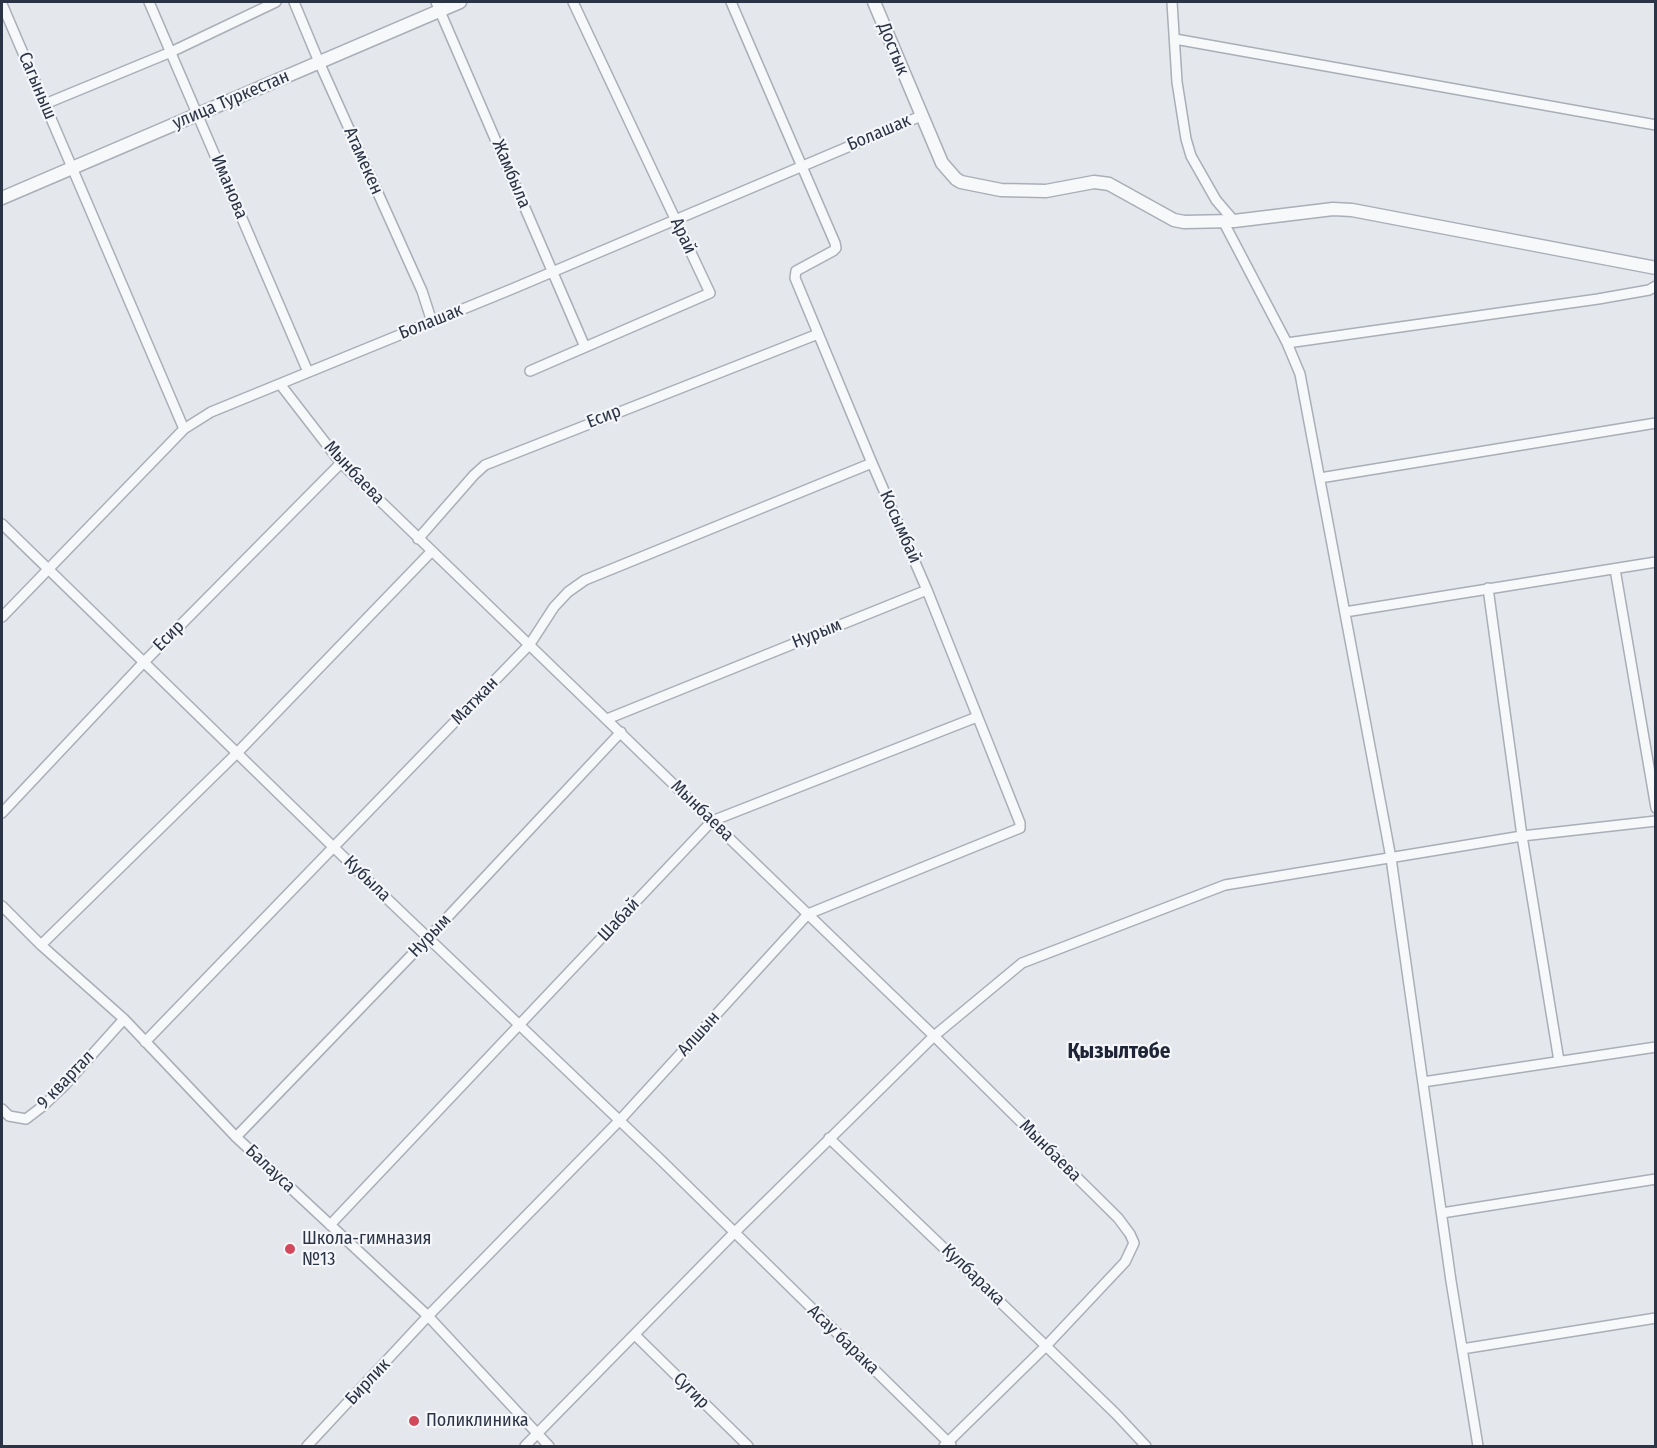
<!DOCTYPE html>
<html>
<head>
<meta charset="utf-8">
<style>
  body { margin:0 }
  #map { position:relative; width:1657px; height:1448px; overflow:hidden; background:#e4e7ec; font-family:"Fira Sans Condensed",sans-serif }
  canvas { display:block }
  .frame { position:absolute; inset:0; border:3px solid #2b3445; pointer-events:none }
</style>
</head>
<body>
<div id="map">
<canvas width="1657" height="1448"></canvas>
<div class="frame"></div>
</div>
<script>
const c = document.querySelector('canvas').getContext('2d');
c.lineJoin = 'round';
function poly(rows) {
  const path = new Path2D();
  for (const r of rows) {
    path.moveTo(r[0], r[1]);
    for (let i = 2; i < r.length; i += 2) path.lineTo(r[i], r[i + 1]);
  }
  return path;
}
function strokePath(path, color, width, dash) {
  c.strokeStyle = color;
  c.lineWidth = width;
  c.lineCap = dash ? 'butt' : 'round';
  c.setLineDash(dash || []);
  c.stroke(path);
}
function write(font, color, halo, rows, align = 'center') {
  c.font = font + ' "Fira Sans Condensed",sans-serif';
  c.lineWidth = 4.5;
  c.setLineDash([]);
  c.textBaseline = 'middle';
  c.strokeStyle = halo;
  c.fillStyle = color;
  for (const [text, x, y, turn = 0] of rows) {
    c.save();
    c.translate(x, y);
    c.rotate((+turn || 0) * Math.PI / 180);
    c.textAlign = isNaN(turn) ? turn : align;
    if (halo) c.strokeText(text, 0, 0);
    c.fillText(text, 0, 0);
    c.restore();
  }
}
const minor = poly([
  [149,2,308,372],
  [294,2,319,62,422,291,432,322],
  [436,2,585,347],
  [1172,2,1177,82,1186,139,1191,156,1216,200,1234,221],
  [2,4,184,429],
  [1175,39,1656,125],
  [45,104,171,52,276,2],
  [1223,221,1287,343,1598,299,1649,290,1656,286],
  [1287,343,1300,374,1391,858,1451,1281,1478,1446],
  [530,371,710,293,573,2],
  [280,384,341,463,934,1036,1118,1218,1130,1234,1134,1243,1125,1262,1046,1346,944,1446],
  [1320,478,1656,423],
  [2,524,357,870,663,1162,951,1445],
  [418,539,474,475,485,465,818,334],
  [1615,569,1656,808],
  [1488,588,1522,836,1559,1061],
  [1345,612,1656,562],
  [2,617,184,429,211,412,512,289,921,116],
  [607,719,927,590],
  [2,813,144,662,341,463],
  [2,906,41,945,124,1019,236,1137,428,1316,549,1446],
  [41,945,237,753,431,552],
  [145,1042,530,644,554,607,568,592,585,580,872,463],
  [1423,1082,1656,1047],
  [2,1109,9,1116,26,1119,43,1106,64,1086,124,1019],
  [236,1137,428,938,621,732],
  [829,1138,1046,1346,1116,1414,1146,1446],
  [1442,1213,1656,1179],
  [330,1225,712,821,977,717],
  [635,1335,748,1446],
  [1462,1349,1656,1318],
  [307,1446,428,1316,619,1121,808,914,1020,828,1020,823,927,590,872,463,795,278,796,271,833,251,836,248,835,243,731,2],
  [525,1446,734,1233,934,1036,1022,963,1225,885,1522,836,1656,821]
]);
const tertiary = poly([
  [874,2,942,163,956,179,961,182,1001,190,1046,191,1094,182,1102,183,1109,184,1174,220,1184,222,1234,221,1333,209,1352,210,1656,268],
  [2,198,460,2]
]);
strokePath(minor, '#a9aeb7', 12);
strokePath(tertiary, '#a9aeb7', 15);
strokePath(minor, '#f7f8fa', 9);
strokePath(tertiary, '#f7f8fa', 12);
for (const [x, y, r, color] of [
  [290,1249,6,"#d1495b"],
  [414,1421,6,"#d1495b"]
]) {
  const dot = new Path2D();
  dot.arc(x, y, r, 0, 2 * Math.PI);
  c.fillStyle = color;
  c.fill(dot);
  strokePath(dot, '#f4f6f9', 2);
}
write('18px', '#2b3445', '#f4f6f9', [
  ["Достык",893,49,68],
  ["Сагыныш",37,86,67],
  ["улица Туркестан",231,100,-23],
  ["Болашак",879,133,-23],
  ["Атамекен",363,161,66],
  ["Жамбыла",511,174,67],
  ["Иманова",229,187,67],
  ["Арай",683,236,65],
  ["Болашак",431,322,-22],
  ["Есир",604,417,-21],
  ["Мынбаева",354,473,47],
  ["Косымбай",900,527,66],
  ["Нурым",817,634,-22],
  ["Есир",169,636,-45],
  ["Матжан",475,701,-46],
  ["Мынбаева",702,811,44],
  ["Кубыла",367,879,44],
  ["Шабай",619,920,-47],
  ["Нурым",430,936,-46],
  ["Алшын",699,1034,-48],
  ["9 квартал",66,1080,-46],
  ["Мынбаева",1050,1151,45],
  ["Балауса",270,1169,43],
  ["Кулбарака",973,1275,44],
  ["Асау барака",843,1340,44],
  ["Бирлик",368,1382,-47],
  ["Сугир",691,1391,45]
]);
write('18px', '#2b3445', '#f4f6f9', [
  ["Школа-гимназия",302,1239],
  ["№13",302,1260],
  ["Поликлиника",426,1421]
], 'left');
write('bold 21px', '#1d2536', '#f4f6f9', [
  ["Қызылтөбе",1119,1052]
]);
</script>
</body>
</html>
